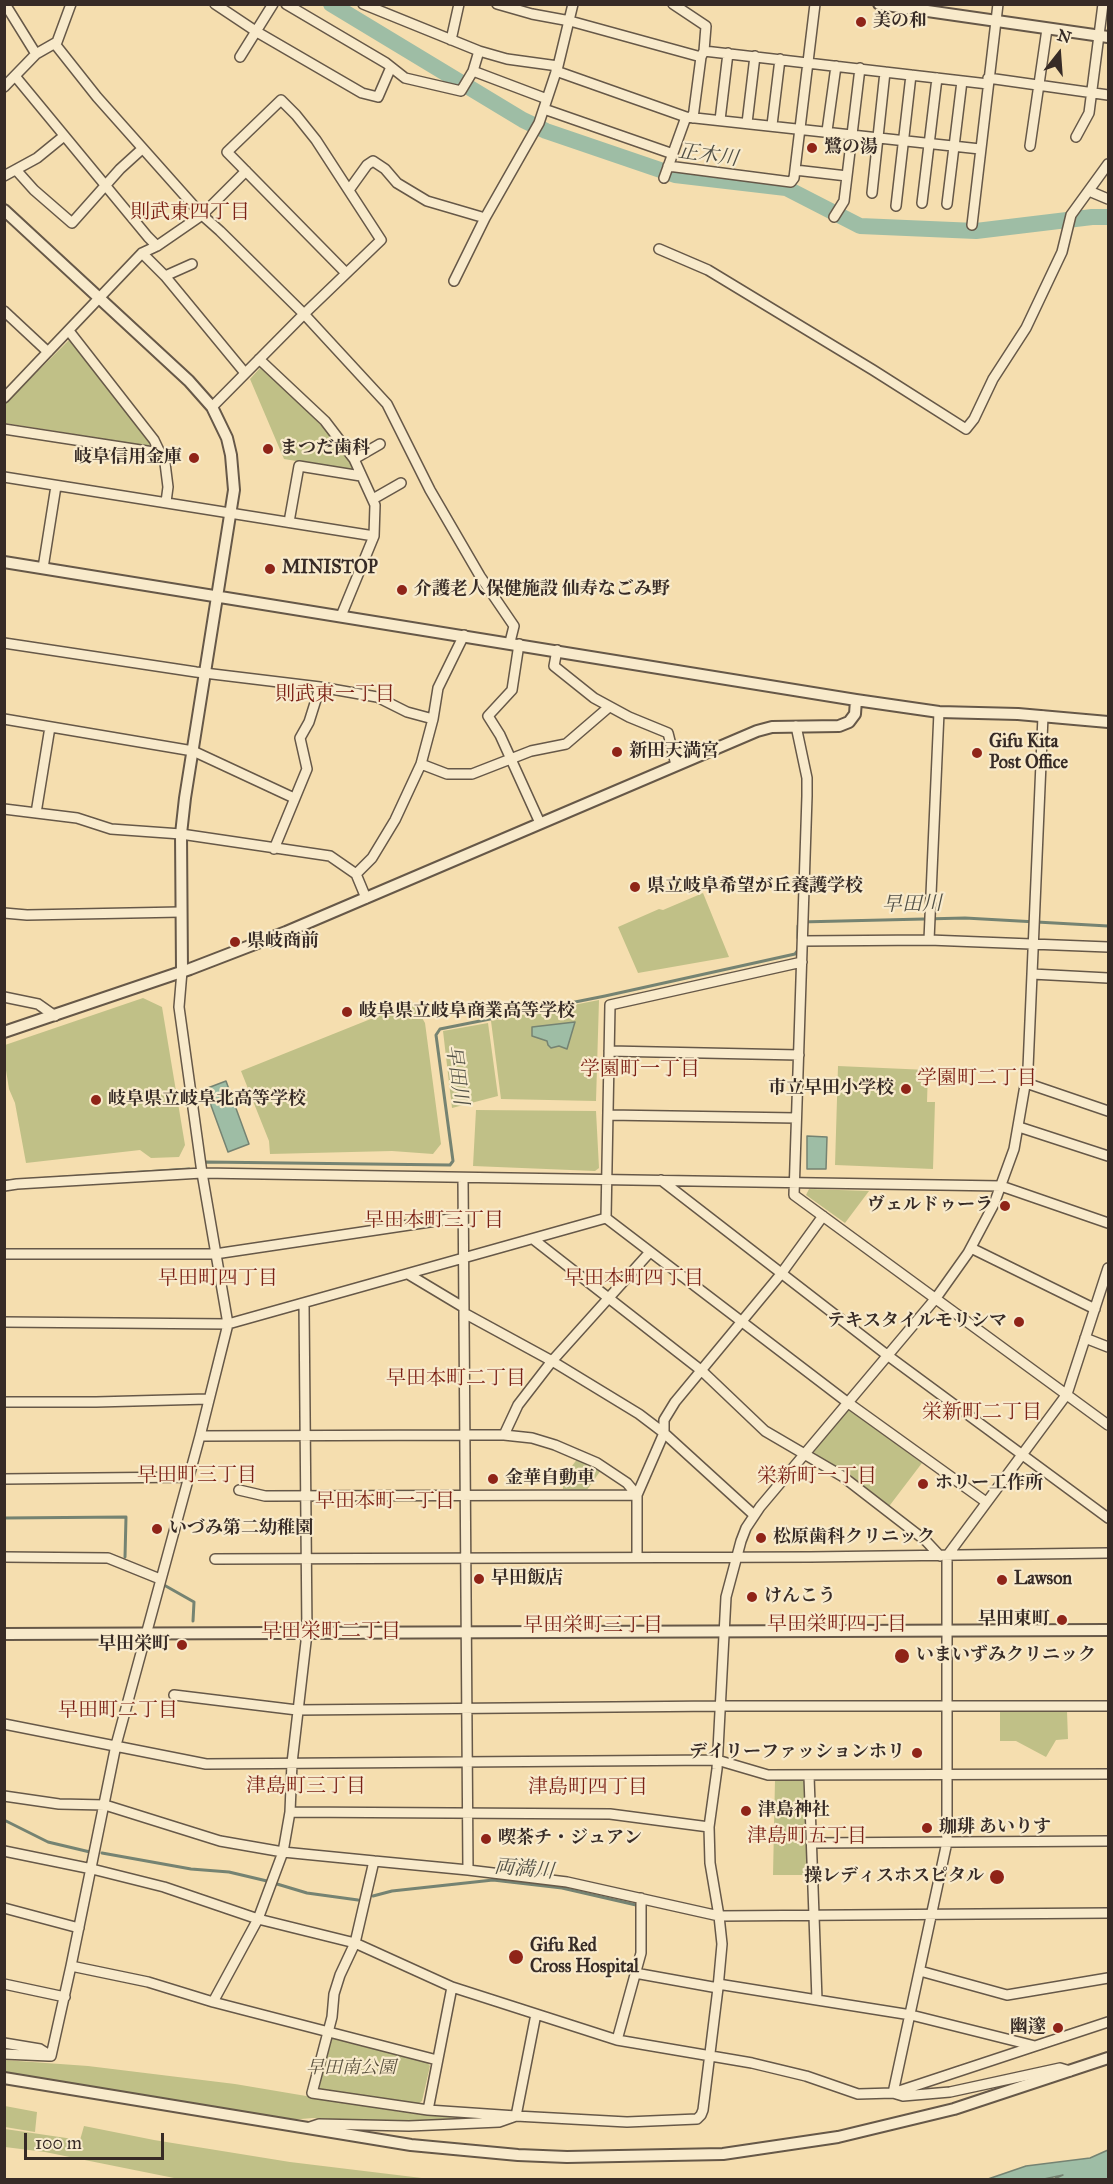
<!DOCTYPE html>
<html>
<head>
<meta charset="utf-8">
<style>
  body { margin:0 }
  #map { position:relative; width:1113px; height:2184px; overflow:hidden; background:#f5deaf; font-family:"IM FELL Great Primer",serif }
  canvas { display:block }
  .frame { position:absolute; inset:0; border:6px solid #372b26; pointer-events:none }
  .north { position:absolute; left:1029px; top:24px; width:60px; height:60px; -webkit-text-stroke:4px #f8eacb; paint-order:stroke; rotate:17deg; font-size:16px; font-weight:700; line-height:24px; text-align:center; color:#372b26 }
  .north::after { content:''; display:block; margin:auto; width:21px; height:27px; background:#372b26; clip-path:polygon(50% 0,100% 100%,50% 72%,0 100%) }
  .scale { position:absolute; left:24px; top:2133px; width:140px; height:27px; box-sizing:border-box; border:3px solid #372b26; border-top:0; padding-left:8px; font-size:18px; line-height:21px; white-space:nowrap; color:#372b26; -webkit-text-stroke:4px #f8eacb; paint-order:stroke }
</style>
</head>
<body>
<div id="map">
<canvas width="1113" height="2184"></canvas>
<div class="frame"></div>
<div class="north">N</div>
<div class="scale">100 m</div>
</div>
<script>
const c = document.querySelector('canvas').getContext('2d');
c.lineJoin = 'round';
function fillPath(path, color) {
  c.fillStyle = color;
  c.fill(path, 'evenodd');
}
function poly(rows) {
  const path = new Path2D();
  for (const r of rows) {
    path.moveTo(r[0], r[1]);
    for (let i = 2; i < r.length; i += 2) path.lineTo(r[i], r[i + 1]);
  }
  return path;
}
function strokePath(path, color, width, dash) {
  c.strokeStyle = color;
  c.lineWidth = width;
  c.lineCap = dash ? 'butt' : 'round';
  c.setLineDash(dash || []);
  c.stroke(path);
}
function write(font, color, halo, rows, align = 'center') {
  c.font = font + ' "IM FELL Great Primer","Noto Serif JP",serif';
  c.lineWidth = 4.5;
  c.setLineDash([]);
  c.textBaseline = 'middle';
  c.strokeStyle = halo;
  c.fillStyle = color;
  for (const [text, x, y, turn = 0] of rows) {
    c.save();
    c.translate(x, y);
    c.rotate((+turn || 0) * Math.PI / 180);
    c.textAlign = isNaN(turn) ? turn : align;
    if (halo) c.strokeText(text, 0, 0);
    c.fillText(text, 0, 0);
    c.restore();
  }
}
fillPath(poly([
  [70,339,151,443,149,446,5,423,4,405],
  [260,368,264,369,323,427,353,467,350,470,284,459,250,379],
  [703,893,729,957,638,973,618,927,659,909,663,910],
  [143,998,162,1007,185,1145,179,1157,151,1158,140,1150,26,1163,15,1103,9,1089,5,1064,5,1045],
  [599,1000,596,1101,501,1099,491,1021],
  [413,1002,425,1023,441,1144,433,1154,392,1151,270,1154,269,1141,241,1071],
  [488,1023,498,1096,452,1108,443,1031],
  [838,1066,928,1070,927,1102,935,1102,933,1169,835,1165],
  [476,1110,596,1111,599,1168,595,1171,473,1166],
  [809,1189,869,1191,845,1223,806,1195],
  [847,1408,922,1463,887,1509,812,1451],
  [578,1458,601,1470,587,1490,563,1489,563,1478],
  [1000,1711,1067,1711,1068,1739,1056,1740,1046,1757,1016,1741,1000,1741],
  [775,1780,803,1780,805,1782,808,1875,773,1875],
  [334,2038,427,2062,430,2066,422,2101,418,2104,321,2090,319,2087,331,2039],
  [4,2060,88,2066,235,2084,395,2111,467,2119,401,2123,313,2118,289,2120,5,2072],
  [5,2106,37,2112,35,2132,5,2127],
  [84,2126,154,2140,290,2162,430,2179,179,2179,45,2152,5,2147,5,2129,80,2140]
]), '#c0c087');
const water = poly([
  [575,1022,567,1049,559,1046,551,1048,548,1045,547,1041,532,1036,532,1027,575,1022],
  [226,1081,249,1144,228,1152,205,1089,226,1081],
  [807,1136,827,1137,826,1169,807,1169,807,1136],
  [1108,2150,1108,2179,1054,2179,1063,2175,1044,2179,988,2179,1026,2166,1090,2158,1108,2150]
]);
fillPath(water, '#9ebda5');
strokePath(water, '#758372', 1.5);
strokePath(poly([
  [798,938,798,926,800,922,965,918,1108,926],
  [204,1164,206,1162,450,1165,453,1161,436,1035,440,1029,605,996,795,954,798,950],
  [4,1181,189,1169],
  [4,1518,126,1517,125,1557],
  [164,1585,194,1602,193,1621],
  [4,1820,48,1842,90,1852],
  [102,1853,191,1869,229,1872,267,1881],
  [277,1884,307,1893,358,1900],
  [373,1896,392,1891,493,1880,562,1888,636,1905]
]), '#758372', 3);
strokePath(poly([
  [331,4,523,120,546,131,675,175,786,188,860,226,976,231,1092,217,1108,217]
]), '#9ebda5', 16);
const minor = poly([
  [5,4,36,54],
  [215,4,257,32,362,93,378,97,391,67],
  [286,4,386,63,405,78,461,91,473,71,479,51],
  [363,4,479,51,507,59,558,66],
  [497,4,532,14,570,21,701,57],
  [673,4,706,26,704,51,701,57,693,118],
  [451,40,459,4],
  [55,44,97,97,202,215,220,231,304,314,387,404,430,490,480,576,514,626,510,642],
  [704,51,988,84],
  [240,57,273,4],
  [473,71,547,99],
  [556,71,686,117,980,149],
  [15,76,148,237,157,246],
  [988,78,1108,95],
  [4,87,36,54,57,42,71,4],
  [544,109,673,154],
  [720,120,728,53],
  [747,123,755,56],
  [772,125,780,59],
  [827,131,836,66],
  [1076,137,1089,113,1103,4],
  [1030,146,1047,29],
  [668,166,791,182,794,178,815,4],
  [795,170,847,176],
  [17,171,34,190,72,223,120,169,142,149],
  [4,176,37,158,64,136],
  [664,178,686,117],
  [349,190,367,165,373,161,385,169,397,183,427,201,485,218],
  [1089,191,1108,199],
  [872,193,885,72],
  [922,203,937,78],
  [947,204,962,81],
  [896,206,911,75],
  [834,217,844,201,860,68],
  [972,225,998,4],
  [659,249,708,270,873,370,966,429,974,419,993,379,1026,328,1062,252,1071,215,1108,164],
  [142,253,165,276,245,373],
  [165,276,192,264],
  [454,281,485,218,539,123,558,66,573,4],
  [4,311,48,352],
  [69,331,154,440,165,463,168,487,166,502],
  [259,359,325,421,354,459,375,505,374,536,341,616],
  [4,398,142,253,157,246,202,215,246,171],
  [212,407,304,314,381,240,316,140,296,115,281,100,227,152,346,273],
  [4,429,160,453],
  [354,459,380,444],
  [4,477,374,536],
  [373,499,401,483],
  [289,522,299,466,361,476],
  [43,568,56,486],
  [4,643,196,672,320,687,377,697,407,712,433,719],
  [519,644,512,690,488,716,500,735,540,823],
  [557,650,554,666,594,698,629,717,668,733,676,765],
  [939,712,929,940,1108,947],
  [4,719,193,751,294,798],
  [796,726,807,778,807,796,794,1195,1108,1425],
  [421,764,447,774,472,774,531,751,566,744,609,707],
  [4,809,77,818,111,829,181,834,330,856,356,874,366,898],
  [36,813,50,727],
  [274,849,307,769,300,738,309,722,320,687],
  [356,874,372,858,395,820,421,764,433,719,438,688,464,635],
  [4,913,27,915,181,912],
  [803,941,929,940],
  [1032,974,1108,978],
  [4,997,38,1004,55,1016],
  [609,1051,799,1055],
  [1026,1083,1108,1111],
  [608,1115,796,1118],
  [1019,1127,1108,1156],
  [463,1178,468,1870,374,1861,355,1943,340,1975,334,1994,332,2017,312,2093,428,2110,516,2116,536,2014],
  [661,1180,887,1355,1108,1518],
  [4,1186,17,1184,202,1173,1001,1186,1108,1223],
  [606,1218,847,1402,986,1502],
  [606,1218,610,1005,802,962],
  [533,1239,702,1371,765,1431,842,1476,926,1541,940,1556],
  [971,1248,1095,1309],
  [4,1254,215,1254,463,1217],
  [408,1274,463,1307],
  [464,1313,552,1361,639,1414,664,1433,754,1515],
  [4,1322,228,1324,606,1218],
  [1085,1338,1108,1347],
  [4,1402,96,1402,208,1399],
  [504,1435,518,1405,552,1361,650,1252],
  [200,1436,465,1435,504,1435,532,1438,555,1445,597,1463,627,1483,637,1495],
  [4,1479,188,1477],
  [239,1490,265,1496,637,1495],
  [4,1557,108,1558,160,1579],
  [637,1557,637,1495,664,1433,664,1420,675,1402,781,1274,823,1216],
  [215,1559,810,1557,1108,1553],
  [174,1695,297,1710,720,1706,1108,1706],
  [4,1724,206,1764,717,1760,768,1775,1108,1774],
  [4,1796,59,1804,105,1805,220,1841,283,1852,374,1861],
  [290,1812,610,1814,709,1827],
  [812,1843,1108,1841],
  [4,1851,92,1869,164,1887,258,1919,355,1943,452,1987,617,2040],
  [468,1870,567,1882,719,1916,710,1863,709,1827,717,1769,726,1597,741,1541,746,1528,760,1507,936,1298,968,1253,994,1204,1014,1149,1028,1068,1043,716],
  [641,1898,641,1953,617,2040,752,2063,806,2076,858,2094,893,2093,1108,2022],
  [4,1908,79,1928],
  [71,1966,148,1982,213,2002,258,1919,283,1852,290,1812,292,1763,307,1633,304,1303],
  [920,1971,1007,1995,1108,1978],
  [635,1973,718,1988],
  [4,1984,65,1997],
  [718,1984,817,2000,809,1776],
  [817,2000,911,2015,1035,2046],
  [213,2002,437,2060],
  [4,2043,40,2049,51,2056],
  [4,2054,49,2056],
  [51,2056,71,1966,116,1745,200,1436,228,1324,202,1173,179,1007,182,971],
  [893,2093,947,1842,947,1556,1067,1394,1108,1268],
  [893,2093,903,2096,950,2092,1060,2068,1070,2071],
  [428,2110,452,1987],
  [307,2128,319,2124,409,2126,455,2124,499,2122,516,2116,627,2122,697,2119,701,2115,703,2110,718,1988,722,1944,719,1916,1108,1913]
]);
const tertiary = poly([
  [879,4,1108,37],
  [4,210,189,381,212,407,227,438,231,455,234,490,185,798,181,834,182,971],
  [4,562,856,700,939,712,1018,714,1108,722],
  [4,1032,190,969,286,932,757,731,772,727,839,726,849,722,855,714,856,700],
  [4,1634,1108,1630],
  [4,2078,411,2145,518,2155,567,2157,723,2154,838,2137,954,2109,1108,2058]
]);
strokePath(minor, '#665848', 12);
strokePath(tertiary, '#665848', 14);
strokePath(minor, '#f8eacb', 9);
strokePath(tertiary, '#f8eacb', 10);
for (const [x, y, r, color] of [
  [861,22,6,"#8f2418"],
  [812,148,6,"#8f2418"],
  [268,449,6,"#8f2418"],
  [194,458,6,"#8f2418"],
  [270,569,6,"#8f2418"],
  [402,590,6,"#8f2418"],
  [617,752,6,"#8f2418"],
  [977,753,6,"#8f2418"],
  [635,887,6,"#8f2418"],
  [235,942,6,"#8f2418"],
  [347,1012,6,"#8f2418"],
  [906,1089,6,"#8f2418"],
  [96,1100,6,"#8f2418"],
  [1005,1206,6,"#8f2418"],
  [1019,1322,6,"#8f2418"],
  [493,1479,6,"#8f2418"],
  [923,1484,6,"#8f2418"],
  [157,1529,6,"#8f2418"],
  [761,1538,6,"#8f2418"],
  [479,1579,6,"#8f2418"],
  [1002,1580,6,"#8f2418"],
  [752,1597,6,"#8f2418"],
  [1062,1620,6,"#8f2418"],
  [182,1645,6,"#8f2418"],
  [902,1656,8,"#8f2418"],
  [917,1753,6,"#8f2418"],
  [746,1811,6,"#8f2418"],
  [927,1828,6,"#8f2418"],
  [486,1839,6,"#8f2418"],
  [997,1877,8,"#8f2418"],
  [516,1957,8,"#8f2418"],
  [1058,2028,6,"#8f2418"]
]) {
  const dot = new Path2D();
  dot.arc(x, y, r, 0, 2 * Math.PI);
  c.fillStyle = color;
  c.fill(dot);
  strokePath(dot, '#f8eacb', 2);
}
write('bold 18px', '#372b26', '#f8eacb', [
  ["美の和",873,22],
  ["鷺の湯",824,148],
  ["まつだ歯科",280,449],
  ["岐阜信用金庫",182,458,"right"],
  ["MINISTOP",282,569],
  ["介護老人保健施設 仙寿なごみ野",414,590],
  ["Gifu Kita",989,743],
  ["Post Office",989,764],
  ["新田天満宮",629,752],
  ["県立岐阜希望が丘養護学校",647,887],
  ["県岐商前",247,942],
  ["岐阜県立岐阜商業高等学校",359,1012],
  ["市立早田小学校",894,1089,"right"],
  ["岐阜県立岐阜北高等学校",108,1100],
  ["ヴェルドゥーラ",993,1206,"right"],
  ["テキスタイルモリシマ",1007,1322,"right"],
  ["金華自動車",505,1479],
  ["ホリー工作所",935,1484],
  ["いづみ第二幼稚園",169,1529],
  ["松原歯科クリニック",773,1538],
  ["早田飯店",491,1579],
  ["Lawson",1014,1580],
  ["けんこう",764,1597],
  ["早田東町",1050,1620,"right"],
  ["早田栄町",170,1645,"right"],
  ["いまいずみクリニック",916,1656],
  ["デイリーファッションホリ",905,1753,"right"],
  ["津島神社",758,1811],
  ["珈琲 あいりす",939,1828],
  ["喫茶チ・ジュアン",498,1839],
  ["操レディスホスピタル",984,1877,"right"],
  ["Gifu Red",530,1947],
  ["Cross Hospital",530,1968],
  ["幽邃",1046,2028,"right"]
], 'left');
write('italic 18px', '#59503e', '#f8eacb', [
  ["早田南公園",351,2069]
]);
write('italic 20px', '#515046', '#f8eacb', [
  ["正木川",708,156,8],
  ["早田川",912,905,-1],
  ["早田川",456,1075,82],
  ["両満川",524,1870,5]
]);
write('20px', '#7a1f14', '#f8eacb', [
  ["則武東四丁目",190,213],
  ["則武東一丁目",335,695],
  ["学園町一丁目",640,1070],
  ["学園町二丁目",977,1079],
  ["早田本町三丁目",434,1221],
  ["早田町四丁目",218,1279],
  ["早田本町四丁目",634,1279],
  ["早田本町二丁目",456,1379],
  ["栄新町二丁目",982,1413],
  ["早田町三丁目",197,1476],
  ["栄新町一丁目",817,1477],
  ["早田本町一丁目",385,1502],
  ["早田栄町四丁目",837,1625],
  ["早田栄町三丁目",593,1626],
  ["早田栄町二丁目",331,1632],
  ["早田町二丁目",118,1711],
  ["津島町三丁目",306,1787],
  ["津島町四丁目",588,1788],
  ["津島町五丁目",807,1837]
]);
</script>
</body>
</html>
